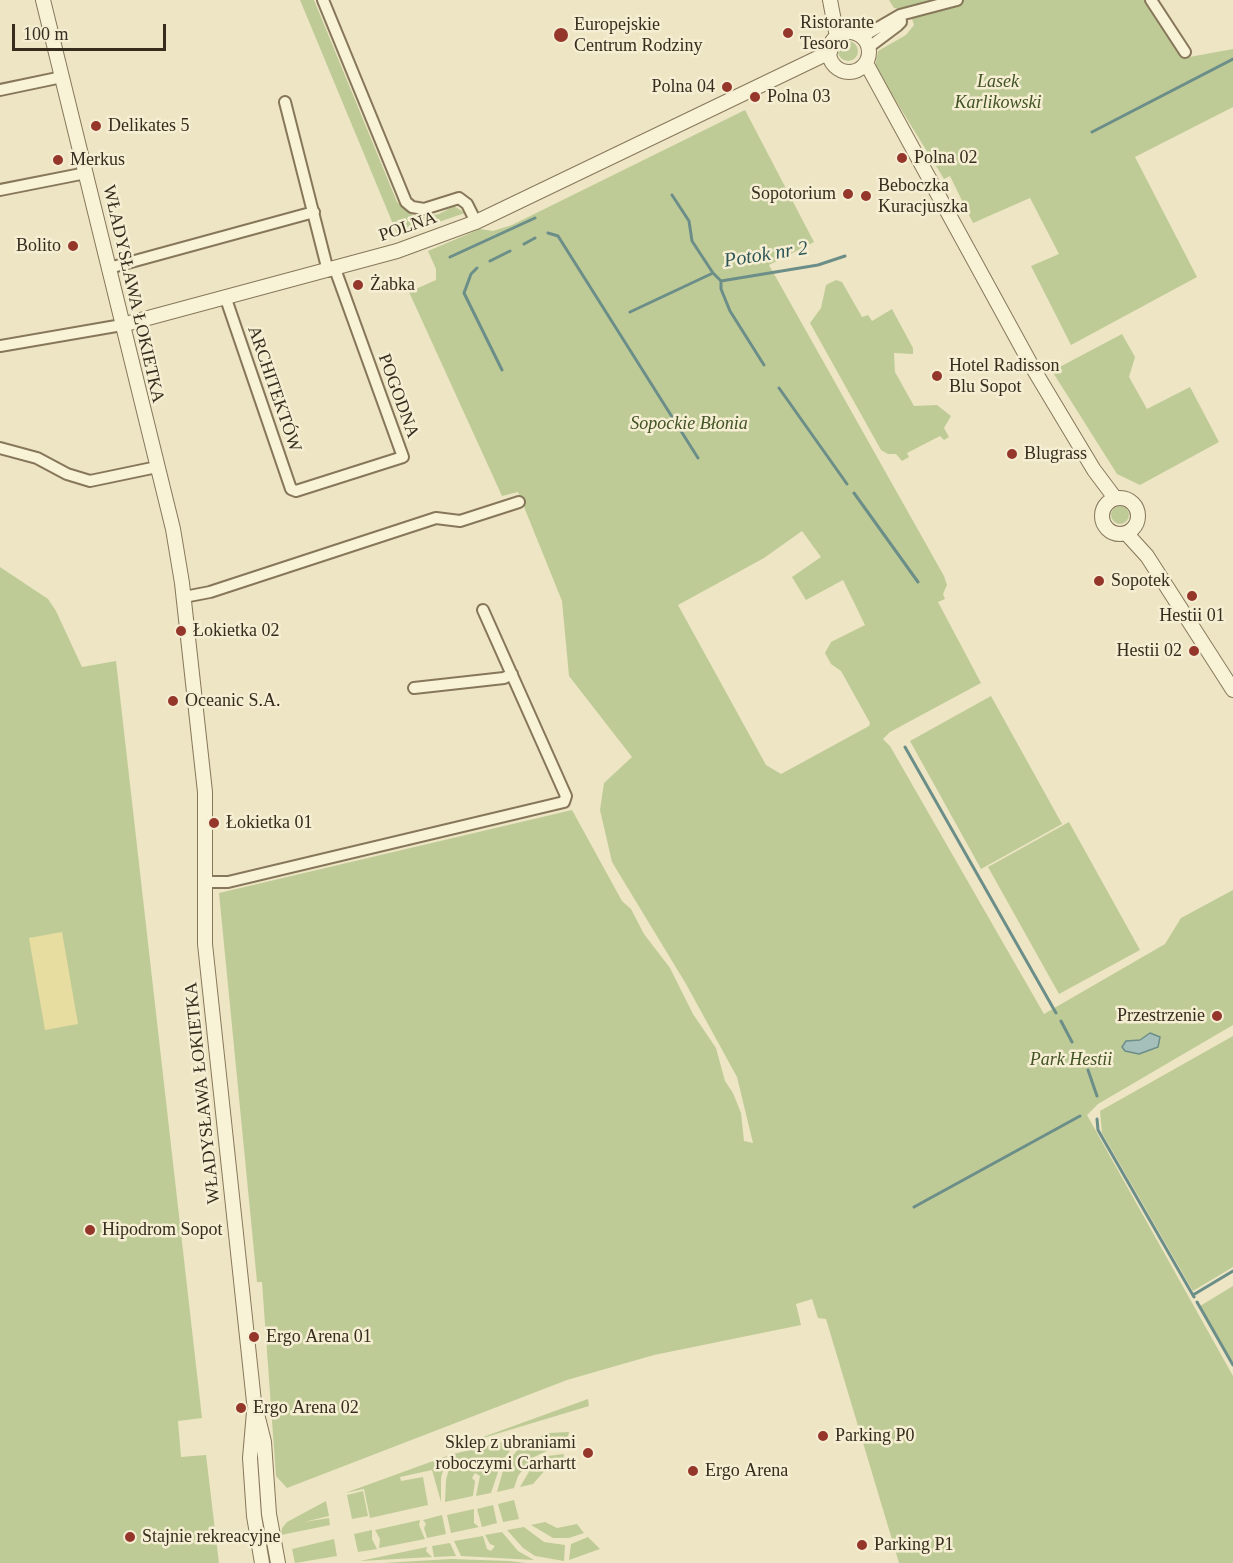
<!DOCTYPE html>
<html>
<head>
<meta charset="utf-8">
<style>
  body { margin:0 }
  #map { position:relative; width:1233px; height:1563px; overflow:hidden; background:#ede5c3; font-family:Georgia,serif }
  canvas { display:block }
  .scale { position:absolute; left:12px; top:24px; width:154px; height:27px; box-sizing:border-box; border:3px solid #372d1e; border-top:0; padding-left:8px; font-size:18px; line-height:21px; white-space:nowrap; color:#372d1e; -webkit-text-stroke:4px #f5eed2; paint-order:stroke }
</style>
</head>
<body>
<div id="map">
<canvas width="1233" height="1563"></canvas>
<div class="scale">100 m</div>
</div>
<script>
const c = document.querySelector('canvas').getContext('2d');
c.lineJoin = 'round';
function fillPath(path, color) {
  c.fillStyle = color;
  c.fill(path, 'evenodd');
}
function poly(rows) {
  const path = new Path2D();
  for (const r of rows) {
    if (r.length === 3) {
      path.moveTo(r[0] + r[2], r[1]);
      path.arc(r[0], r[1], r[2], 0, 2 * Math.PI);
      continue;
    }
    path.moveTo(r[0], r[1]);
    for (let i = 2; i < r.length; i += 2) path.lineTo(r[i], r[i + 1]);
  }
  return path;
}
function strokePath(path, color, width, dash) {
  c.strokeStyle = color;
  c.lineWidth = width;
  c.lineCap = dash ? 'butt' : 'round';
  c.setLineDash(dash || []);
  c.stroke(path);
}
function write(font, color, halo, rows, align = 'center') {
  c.font = font + ' Georgia,serif';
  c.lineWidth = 5;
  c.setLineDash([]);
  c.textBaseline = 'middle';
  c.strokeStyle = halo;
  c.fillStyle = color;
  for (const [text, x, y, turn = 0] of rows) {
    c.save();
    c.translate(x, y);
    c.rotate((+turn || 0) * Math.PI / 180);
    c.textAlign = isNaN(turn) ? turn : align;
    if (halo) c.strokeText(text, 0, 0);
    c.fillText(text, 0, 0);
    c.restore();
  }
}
fillPath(poly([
  [300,0,314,0,397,202,414,216,422,217,439,214,454,206,465,213,398,236],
  [889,0,1145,0,1184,58,1233,49,1233,107,1135,157,1197,277,1071,345,1031,266,1059,254,1030,198,973,223,950,176,944,179,875,67,878,51,906,35,914,25,911,16,905,10,894,8],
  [848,51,10],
  [745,110,814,242,769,265,944,576,947,585,943,594,945,599,938,602,981,683,890,732,883,739,890,746,1044,1014,1165,944,1181,918,1233,890,1233,1025,1098,1104,1087,1115,1233,1376,1233,1563,899,1563,826,1319,818,1318,812,1299,796,1304,801,1325,654,1355,567,1380,287,1488,276,1476,262,1282,257,1282,219,893,572,810,622,901,631,909,644,934,670,968,693,1014,716,1048,725,1081,733,1093,741,1113,744,1141,753,1143,737,1077,686,984,612,862,600,810,604,783,632,757,569,676,562,601,518,492,502,496,409,292,436,280,436,269,428,251,480,229,493,231,512,225],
  [802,531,821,557,792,577,806,600,843,580,865,625,831,642,825,653,831,664,841,671,870,723,869,726,781,774,766,765,678,605,764,558],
  [836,280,842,282,862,317,868,315,872,321,892,309,913,348,913,354,894,353,895,372,914,406,937,405,951,416,944,428,949,437,944,440,940,436,907,453,909,457,902,461,896,454,888,454,881,450,810,323,821,308,826,285],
  [1122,334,1135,357,1129,377,1147,409,1190,387,1219,442,1140,485,1117,474,1052,371],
  [1120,515,9],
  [0,567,48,599,56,611,82,667,116,661,202,1418,178,1421,181,1457,206,1455,219,1563,0,1563],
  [991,696,1062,824,981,869,910,741],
  [1069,822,1140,950,1059,994,988,867],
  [1233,1036,1233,1267,1193,1291,1102,1133,1100,1111],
  [1233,1286,1233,1362,1200,1306],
  [588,1399,589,1406,483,1438,483,1437],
  [569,1432,565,1448,553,1448,532,1458,518,1476,514,1488,497,1492,504,1467,519,1448,529,1441,549,1433],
  [525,1437,515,1444,501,1463,491,1493,476,1496,480,1476,475,1473,472,1478,475,1481,473,1496,445,1502,446,1480,453,1454],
  [564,1454,562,1465,547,1468,533,1484,520,1487,533,1465,548,1456],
  [447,1456,441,1478,441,1502,432,1470,400,1477,401,1481,423,1477,428,1505,370,1518,364,1489,345,1493],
  [363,1491,368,1516,352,1519,347,1495],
  [514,1500,519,1519,503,1522,498,1504],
  [326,1501,329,1516,304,1522,329,1518,330,1525,281,1535,282,1528,287,1522],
  [493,1505,497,1523,482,1527,477,1509],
  [474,1509,474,1523,479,1527,451,1533,447,1515],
  [442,1515,446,1534,427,1538,424,1528,426,1524,423,1520],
  [420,1520,419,1525,425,1539,379,1548,380,1539,375,1530],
  [545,1522,557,1528,577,1524,584,1533,569,1538,553,1538,531,1525],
  [524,1527,544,1542,565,1545,564,1561,535,1556,523,1548,507,1530],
  [372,1530,372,1539,377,1549,358,1552,354,1534],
  [502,1532,518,1551,534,1560,461,1556,454,1541,483,1536,487,1549,491,1551,495,1546,490,1544,485,1535],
  [588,1537,600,1549,569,1560,571,1544],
  [334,1539,337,1556,295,1563,292,1549],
  [450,1543,456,1556,434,1557,432,1546],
  [427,1547,426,1551,432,1557,360,1561],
  [451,1559,509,1561,526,1563,383,1563]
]), '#bfcb97');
fillPath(poly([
  [62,932,78,1024,45,1030,29,938]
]), '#e8dda0');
const water = poly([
  [1150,1033,1160,1037,1158,1047,1139,1054,1125,1051,1122,1047,1126,1041,1140,1040,1150,1033]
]);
fillPath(water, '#a5c0bb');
strokePath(water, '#6c8e89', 1.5);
strokePath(poly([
  [1092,132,1233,59],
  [672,195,689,221,692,241,713,273],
  [548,233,558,236,698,458],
  [524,244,535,238],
  [450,257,535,218],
  [490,261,510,251],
  [477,268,471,274,464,293,502,370],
  [721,281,721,289,730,311,764,365],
  [630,312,713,273,721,281,818,265,845,256],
  [779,388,847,484],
  [854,493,918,582],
  [905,747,1056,1013],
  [1061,1021,1072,1042],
  [1088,1070,1097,1096],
  [1097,1119,1098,1130,1194,1297],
  [914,1207,1080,1116],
  [1193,1295,1233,1271],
  [1197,1302,1233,1365]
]), '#6c8e89', 3);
const minor = poly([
  [323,0,406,202,412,207,424,209,459,198,467,204,476,222],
  [1151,0,1185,52],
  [862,37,900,15,957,0],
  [869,47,897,26,901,22,900,15],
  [0,90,62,77],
  [285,102,328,271],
  [0,190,86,173],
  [109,268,314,212],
  [226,299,291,489,296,491,403,457,335,269],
  [0,346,122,325],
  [0,448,37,458,67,474,90,481,157,467],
  [184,597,210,592,436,518,460,521,519,502],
  [414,688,504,678,512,674],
  [205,882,228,882,564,802,566,796,483,610]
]);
const tertiary = poly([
  [43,0,173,529,182,583,205,792,205,944,254,1402,264,1442,269,1514,278,1563],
  [830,0,837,37],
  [849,52,20],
  [866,63,1034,370,1094,470,1115,498],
  [122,325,397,251,476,222,830,52],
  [1120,516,18],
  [1126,533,1147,556,1233,690],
  [254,1412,250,1458,254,1516,262,1563]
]);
strokePath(minor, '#87775a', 14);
strokePath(tertiary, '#87775a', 16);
strokePath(minor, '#f8f2d6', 10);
strokePath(tertiary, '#f8f2d6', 14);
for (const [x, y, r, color] of [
  [788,33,6,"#95362b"],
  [561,35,8,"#95362b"],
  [727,87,6,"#95362b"],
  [755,97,6,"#95362b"],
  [96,126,6,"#95362b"],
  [902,158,6,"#95362b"],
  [58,160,6,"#95362b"],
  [848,194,6,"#95362b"],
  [866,196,6,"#95362b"],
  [73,246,6,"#95362b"],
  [358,285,6,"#95362b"],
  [937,376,6,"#95362b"],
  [1012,454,6,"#95362b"],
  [1099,581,6,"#95362b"],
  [1192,596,6,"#95362b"],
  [181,631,6,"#95362b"],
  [1194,651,6,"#95362b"],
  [173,701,6,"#95362b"],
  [214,823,6,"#95362b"],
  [1217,1016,6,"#95362b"],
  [90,1230,6,"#95362b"],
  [254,1337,6,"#95362b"],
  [241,1408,6,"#95362b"],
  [823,1436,6,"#95362b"],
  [588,1453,6,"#95362b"],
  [693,1471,6,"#95362b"],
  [130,1537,6,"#95362b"],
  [862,1545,6,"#95362b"]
]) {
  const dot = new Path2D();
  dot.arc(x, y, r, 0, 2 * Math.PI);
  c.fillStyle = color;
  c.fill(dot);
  strokePath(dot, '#f5eed2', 2);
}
write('18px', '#372d1e', '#f5eed2', [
  ["Ristorante",800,23],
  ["Tesoro",800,44],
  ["Europejskie",574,25],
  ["Centrum Rodziny",574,46],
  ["Polna 04",715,87,"right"],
  ["Polna 03",767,97],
  ["Delikates 5",108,126],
  ["Polna 02",914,158],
  ["Merkus",70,160],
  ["Beboczka",878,186],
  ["Kuracjuszka",878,207],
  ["Sopotorium",836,194,"right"],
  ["Bolito",61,246,"right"],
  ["Żabka",370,285],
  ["Hotel Radisson",949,366],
  ["Blu Sopot",949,387],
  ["Blugrass",1024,454],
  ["Sopotek",1111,581],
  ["Hestii 01",1192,616,"center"],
  ["Łokietka 02",193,631],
  ["Hestii 02",1182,651,"right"],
  ["Oceanic S.A.",185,701],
  ["Łokietka 01",226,823],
  ["Przestrzenie",1205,1016,"right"],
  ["Hipodrom Sopot",102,1230],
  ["Ergo Arena 01",266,1337],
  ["Ergo Arena 02",253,1408],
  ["Parking P0",835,1436],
  ["Sklep z ubraniami",576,1443,"right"],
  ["roboczymi Carhartt",576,1464,"right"],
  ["Ergo Arena",705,1471],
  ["Stajnie rekreacyjne",142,1537],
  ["Parking P1",874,1545]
], 'left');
write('italic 18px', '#425325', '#f5eed2', [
  ["Lasek",998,82],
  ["Karlikowski",998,103],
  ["Sopockie Błonia",689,424],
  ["Park Hestii",1071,1060]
]);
write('18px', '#372d1e', '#f5eed2', [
  ["POLNA",408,227,-19],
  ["WŁADYSŁAWA ŁOKIETKA",133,294,77],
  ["ARCHITEKTÓW",274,389,71],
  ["POGODNA",398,396,70],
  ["WŁADYSŁAWA ŁOKIETKA",203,1093,-96]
]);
write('italic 20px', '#2d5556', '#f5eed2', [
  ["Potok nr 2",766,255,-9]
]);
</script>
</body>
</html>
